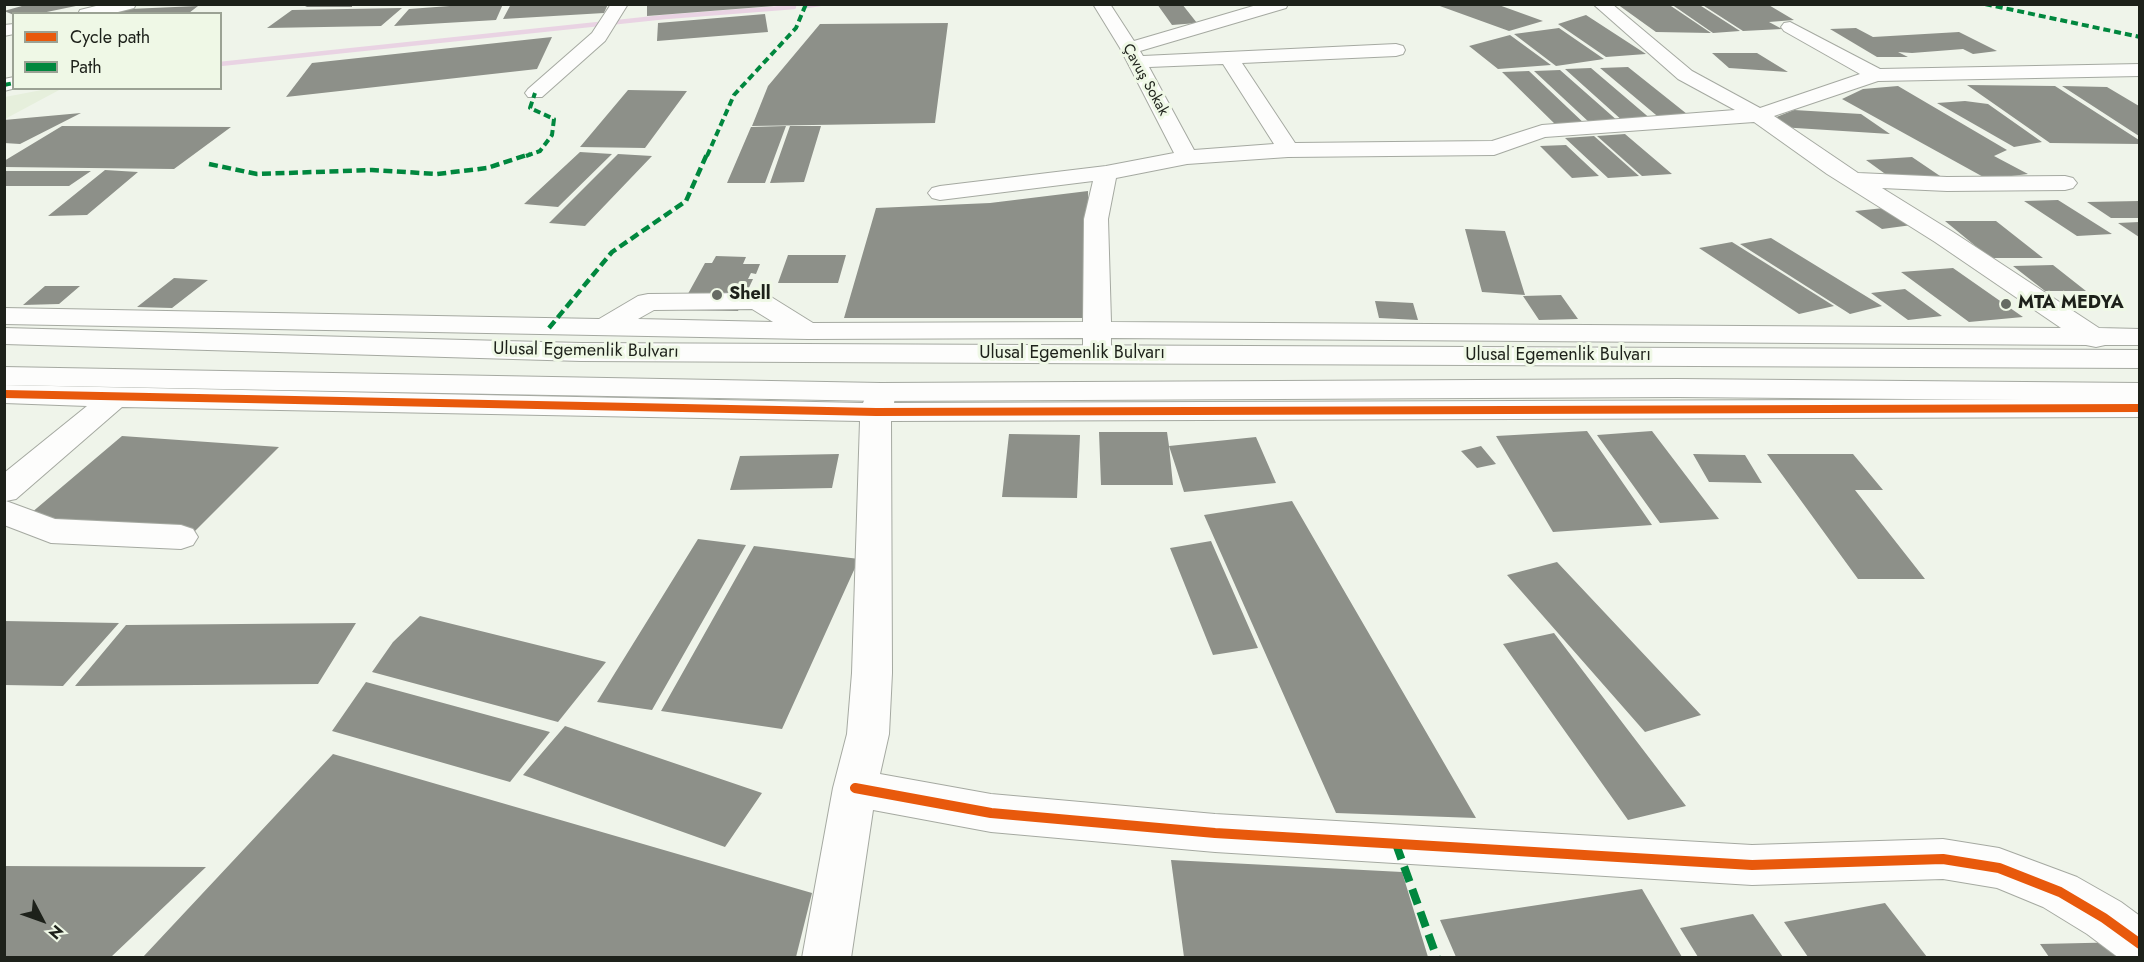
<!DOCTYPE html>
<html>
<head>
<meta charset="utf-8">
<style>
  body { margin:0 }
  #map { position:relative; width:2144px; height:962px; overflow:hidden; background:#eff4ea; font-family:Jost,sans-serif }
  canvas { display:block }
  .frame { position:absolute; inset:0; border:6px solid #1d211a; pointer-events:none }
  .legend { position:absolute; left:12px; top:12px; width:210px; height:78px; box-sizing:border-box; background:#eff8e6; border:2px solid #9ba294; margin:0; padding:8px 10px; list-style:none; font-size:18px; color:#1d211a }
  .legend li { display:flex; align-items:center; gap:12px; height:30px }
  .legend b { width:30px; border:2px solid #9ba294 }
  .north { position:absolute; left:12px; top:890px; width:60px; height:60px; -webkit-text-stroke:4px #eff8e6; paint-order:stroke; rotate:131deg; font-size:16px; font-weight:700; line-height:24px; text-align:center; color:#1d211a }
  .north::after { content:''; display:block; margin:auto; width:21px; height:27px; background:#1d211a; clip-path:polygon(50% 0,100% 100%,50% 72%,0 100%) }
</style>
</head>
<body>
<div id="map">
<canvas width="2144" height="962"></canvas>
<div class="frame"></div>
<ul class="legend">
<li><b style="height:8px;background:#e8590c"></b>Cycle path</li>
<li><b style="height:8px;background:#00873e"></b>Path</li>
</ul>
<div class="north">N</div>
</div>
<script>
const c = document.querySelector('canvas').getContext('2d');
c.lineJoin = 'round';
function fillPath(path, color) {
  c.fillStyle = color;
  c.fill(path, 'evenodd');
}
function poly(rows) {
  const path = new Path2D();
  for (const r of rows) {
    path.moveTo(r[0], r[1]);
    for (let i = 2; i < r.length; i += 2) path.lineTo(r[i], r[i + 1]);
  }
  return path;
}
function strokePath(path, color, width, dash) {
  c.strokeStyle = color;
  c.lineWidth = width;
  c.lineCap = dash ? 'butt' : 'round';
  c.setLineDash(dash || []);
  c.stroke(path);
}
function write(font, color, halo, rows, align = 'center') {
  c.font = font + ' Jost,sans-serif';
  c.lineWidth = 6;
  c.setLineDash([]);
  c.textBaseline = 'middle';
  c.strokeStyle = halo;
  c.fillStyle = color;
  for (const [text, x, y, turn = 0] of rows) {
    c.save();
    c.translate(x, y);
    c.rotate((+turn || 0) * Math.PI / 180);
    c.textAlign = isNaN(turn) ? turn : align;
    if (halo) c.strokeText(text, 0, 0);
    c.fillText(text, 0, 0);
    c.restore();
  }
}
fillPath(poly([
  [47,89,61,89,5,119,5,97]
]), '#e6efdc');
strokePath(poly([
  [806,6,820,4],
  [220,64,665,17,794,7]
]), '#e9d3e3', 4.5);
fillPath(poly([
  [29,4,76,4,76,6,37,14,14,15,4,11],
  [477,4,503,4,496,20,394,26,409,9],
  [511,4,608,4,604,13,503,19],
  [647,4,774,4,774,6,647,16],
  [1157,4,1182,4,1197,23,1172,25],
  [1496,4,1543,21,1509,31,1437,5],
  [1617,4,1668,4,1711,33,1656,32],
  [1671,4,1698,4,1740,31,1713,33],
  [1701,4,1767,4,1794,20,1769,22,1782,29,1743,31],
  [309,5,352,5,352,7,305,7],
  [198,6,189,13,113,13,129,9],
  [402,8,381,26,267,28,292,10],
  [765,14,768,32,657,41,658,23],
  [1586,15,1646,54,1606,57,1558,24],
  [948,23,935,123,752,126,768,86,820,24],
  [1559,28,1604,59,1556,66,1514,34],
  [1856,28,1873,37,1959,32,1997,51,1973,54,1963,49,1912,53,1898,52,1908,57,1877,57,1830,29],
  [1510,35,1551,65,1498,69,1469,46],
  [552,37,537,69,286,97,312,63],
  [1712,53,1757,53,1788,72,1729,68],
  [1628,67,1692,118,1662,120,1600,68],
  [1591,68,1652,120,1624,122,1565,69],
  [1560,70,1619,122,1590,123,1534,71],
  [1529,71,1587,126,1558,127,1502,72],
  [1967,85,2055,86,2139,140,2139,144,2050,143],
  [1898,86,2007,150,1994,156,2028,174,1987,179,1842,99,1863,89],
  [2062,86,2107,87,2139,106,2139,136],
  [628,90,687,91,645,148,580,147],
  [1965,101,1988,104,2042,142,2014,147,1937,103],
  [1794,110,1861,114,1890,134,1780,127,1774,118],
  [81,113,20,144,4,143,4,120],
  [62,126,231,127,174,169,4,167,4,161],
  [786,126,765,183,727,183,751,127],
  [790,126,821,126,804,182,770,183],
  [1625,134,1672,174,1642,176,1597,136],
  [1594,136,1639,176,1608,178,1565,138],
  [1566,145,1599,176,1572,178,1540,146],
  [580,152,612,154,558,207,524,204],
  [618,154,652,156,585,226,549,223],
  [1912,157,1943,178,1895,181,1866,160],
  [105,170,138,172,87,215,48,216],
  [4,171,91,171,69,186,4,186],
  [1088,191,1089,318,844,318,876,208,990,203],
  [2058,200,2112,234,2077,236,2024,201],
  [2139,201,2139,218,2111,218,2087,202],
  [1884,208,1912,225,1882,229,1855,211],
  [1945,221,1996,221,2043,258,1990,258],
  [2139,222,2139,237,2118,223],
  [1465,229,1505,231,1525,295,1482,292],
  [1771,238,1882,306,1850,314,1740,244],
  [1732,242,1834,306,1799,314,1699,248],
  [788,255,846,255,838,283,778,283],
  [716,256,746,257,743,264,760,264,756,274,751,273,748,279,753,279,738,311,679,310,705,263,712,263],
  [2053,265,2086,291,2045,291,2013,266],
  [1953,268,2023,317,1969,322,1901,272],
  [174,278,208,280,172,308,137,307],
  [45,286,80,286,59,304,23,305],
  [1905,289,1942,316,1908,320,1871,293],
  [1561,295,1578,319,1539,320,1523,296],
  [1375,301,1413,303,1418,320,1379,318],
  [1587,431,1652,525,1553,532,1496,436],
  [1652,431,1719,519,1660,523,1597,435],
  [1099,432,1167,432,1169,446,1256,437,1276,483,1184,492,1169,446,1173,485,1101,485],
  [1009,434,1080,435,1077,498,1002,497],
  [122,436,279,447,194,532,24,519],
  [1481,446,1496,464,1477,468,1461,451],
  [839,454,832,488,730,490,740,456],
  [1693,454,1745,455,1762,483,1709,482],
  [1767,454,1853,454,1883,490,1855,490,1925,579,1858,579],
  [1292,501,1476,818,1336,813,1204,515],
  [698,539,746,545,652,710,597,702],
  [1211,541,1258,648,1213,655,1170,548],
  [754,546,859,559,782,729,661,711],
  [1557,562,1701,715,1645,732,1507,575],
  [420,616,606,662,558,722,372,672,393,642],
  [4,621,119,623,63,686,4,685],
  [356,623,318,684,75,686,126,625],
  [1554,633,1686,806,1628,820,1503,644],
  [366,682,550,732,510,782,332,731],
  [565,726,762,793,725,847,523,775],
  [333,754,812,893,796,957,143,957],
  [1171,860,1402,872,1428,957,1184,957],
  [4,866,206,867,111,957,4,957],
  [1642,889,1682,957,1456,957,1440,920],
  [1885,903,1927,957,1808,957,1784,922],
  [1753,914,1783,957,1698,957,1680,928],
  [2130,942,2139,957,2049,957,2040,944]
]), '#8d9089');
const minor = poly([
  [104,4,136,4,134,8,110,14,78,14,80,10,104,4],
  [611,4,628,4,605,41,542,97,528,97,525,93,528,89,592,33,611,4],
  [1093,4,1110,4,1134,41,1260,4,1288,4,1286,8,1140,51,1143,56,1396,44,1403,46,1405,50,1403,54,1396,56,1242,63,1295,143,1492,141,1542,125,1735,110,1678,79,1593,4,1612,4,1692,71,1760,108,1860,74,1784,31,1781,27,1784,23,1790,22,1880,69,2140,64,2140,76,1878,81,1774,116,1858,173,1947,177,2065,176,2073,178,2077,183,2073,188,2065,190,1947,191,1882,188,1953,232,2099,328,2140,329,2140,345,2105,345,2096,347,2086,345,1111,338,1111,350,1107,356,1097,359,1087,356,1083,350,1083,338,808,339,4,324,4,308,599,319,638,296,648,294,758,293,768,295,813,323,1083,322,1084,219,1093,181,940,200,932,198,928,193,932,188,940,186,1106,166,1174,153,1120,48,1093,4],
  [1223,64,1274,144,1194,150,1149,67,1223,64],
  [1754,122,1827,174,1935,242,2061,328,1111,322,1108,219,1116,178,1187,164,1288,157,1494,155,1545,137,1754,122],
  [752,309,773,322,638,319,654,310,752,309],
  [14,24,14,34,4,36,4,25,14,24],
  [14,77,14,88,16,88,4,91,4,79,14,77],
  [881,383,892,386,896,392,894,403,2140,399,2140,417,891,421,892,673,889,734,880,774,991,794,1215,814,1752,845,1943,839,1999,848,2077,877,2121,902,2140,916,2140,958,2119,958,2087,934,2043,907,1997,888,1943,879,1752,885,1215,852,991,832,873,810,851,958,802,958,833,788,847,734,852,673,860,421,122,407,16,499,6,501,55,519,181,525,193,529,198,537,193,545,181,549,51,543,4,525,4,473,87,406,4,403,4,385,863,403,870,386,881,383]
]);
const highway = poly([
  [4,328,581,343,2140,350,2140,368,581,361,4,344,4,328],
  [4,367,881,383,1677,379,2140,383,2140,401,1677,397,881,401,4,385,4,367]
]);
strokePath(minor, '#a5a9a1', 2);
strokePath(highway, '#a5a9a1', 2);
fillPath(minor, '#fdfdfc');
fillPath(highway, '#fdfdfc');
strokePath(poly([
  [1985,4,2140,37],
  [4,85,14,83],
  [526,156,540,151,552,135,554,119,530,108,535,93],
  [707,156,734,95,796,28,806,4]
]), '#00873e', 4, [7, 4]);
strokePath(poly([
  [209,164,257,174,372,170,437,174,487,168,530,154],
  [549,328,612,252,686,201,707,154]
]), '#00873e', 4.5, [9, 4.5]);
strokePath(poly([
  [1396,844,1437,958]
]), '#00873e', 8, [16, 8]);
strokePath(poly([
  [4,394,876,412,2140,408]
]), '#e8590c', 8);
strokePath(poly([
  [855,788,991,813,1215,833,1752,865,1943,859,1999,868,2060,892,2104,918,2140,944]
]), '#e8590c', 10);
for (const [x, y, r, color] of [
  [717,295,6,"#666b63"],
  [2006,304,6,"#666b63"]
]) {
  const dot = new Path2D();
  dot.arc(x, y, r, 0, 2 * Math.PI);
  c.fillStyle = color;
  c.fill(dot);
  strokePath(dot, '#eff8e6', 2);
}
write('15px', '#1d211a', '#eff8e6', [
  ["Çavuş Sokak",1145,80,61]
]);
write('bold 18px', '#1d211a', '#eff8e6', [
  ["Shell",729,295],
  ["MTA MEDYA",2018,304]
], 'left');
write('18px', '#1d211a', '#eff8e6', [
  ["Ulusal Egemenlik Bulvarı",586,351,1],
  ["Ulusal Egemenlik Bulvarı",1072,354],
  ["Ulusal Egemenlik Bulvarı",1558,356]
]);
</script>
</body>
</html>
